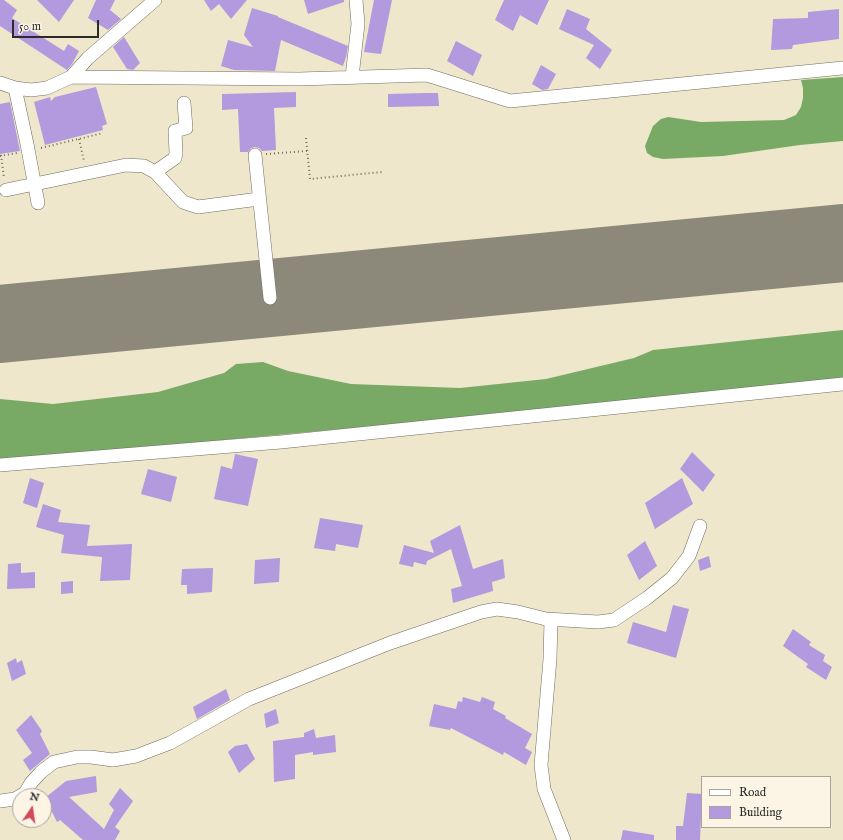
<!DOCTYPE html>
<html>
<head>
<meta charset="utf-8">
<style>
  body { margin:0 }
  #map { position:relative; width:843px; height:840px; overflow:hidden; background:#eee7cb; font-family:"IM FELL English",serif }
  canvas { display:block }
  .legend { position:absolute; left:701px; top:776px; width:130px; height:52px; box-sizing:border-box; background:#fcf5e5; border:1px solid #a8a49b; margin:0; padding:5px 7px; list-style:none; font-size:12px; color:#2b2b2b }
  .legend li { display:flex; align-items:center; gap:8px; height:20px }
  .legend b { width:20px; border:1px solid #a8a49b }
  .north { position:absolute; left:12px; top:788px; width:40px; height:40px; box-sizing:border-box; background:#fcf5e5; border:1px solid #a8a49b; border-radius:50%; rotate:13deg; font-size:11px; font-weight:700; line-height:16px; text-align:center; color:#2b2b2b }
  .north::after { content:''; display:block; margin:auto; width:14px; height:18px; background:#d1495b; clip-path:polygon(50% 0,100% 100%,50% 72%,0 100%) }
  .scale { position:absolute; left:12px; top:20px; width:87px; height:18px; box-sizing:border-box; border:2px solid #2b2b2b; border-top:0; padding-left:5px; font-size:12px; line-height:14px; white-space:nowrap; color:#2b2b2b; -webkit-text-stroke:3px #fcf5e5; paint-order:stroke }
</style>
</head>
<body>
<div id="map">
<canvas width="843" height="840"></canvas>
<ul class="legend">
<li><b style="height:5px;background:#fff"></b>Road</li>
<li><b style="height:11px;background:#b399dd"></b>Building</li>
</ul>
<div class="north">N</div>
<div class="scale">50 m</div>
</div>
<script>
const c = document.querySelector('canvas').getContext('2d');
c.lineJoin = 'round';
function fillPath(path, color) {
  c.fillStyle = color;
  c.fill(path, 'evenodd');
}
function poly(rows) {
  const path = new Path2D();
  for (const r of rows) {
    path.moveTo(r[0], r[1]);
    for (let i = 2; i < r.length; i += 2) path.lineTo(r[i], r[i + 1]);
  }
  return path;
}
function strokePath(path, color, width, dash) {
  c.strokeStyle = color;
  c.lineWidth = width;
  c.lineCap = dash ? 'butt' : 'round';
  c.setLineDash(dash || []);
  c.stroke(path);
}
fillPath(poly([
  [843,77,843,141,800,145,723,156,663,159,653,157,647,153,645,146,653,126,661,119,668,117,701,122,784,120,796,115,801,107,803,98,803,88,801,80],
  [843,330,843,382,0,461,0,399,53,404,158,392,224,373,236,364,263,362,288,371,351,384,460,388,546,379,634,358,653,350]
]), '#78aa66');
strokePath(poly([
  [0,314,11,320,24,321]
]), '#8c897b', 31);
strokePath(poly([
  [0,324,843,243]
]), '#8c897b', 78);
fillPath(poly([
  [0,0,4,0,17,10,12,18,64,51,68,44,79,51,72,64,67,70,0,26],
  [37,0,74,0,59,22],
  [96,0,115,0,110,10,121,19,108,30,88,18],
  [204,0,247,0,231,19,219,4,211,11],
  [304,0,344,0,344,2,308,14],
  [374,0,392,0,381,54,364,52],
  [504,0,549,0,537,25,520,15,513,31,495,20],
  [252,8,278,16,278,17,348,46,346,57,343,66,281,40,275,71,234,70,221,66,228,40,253,47,244,35],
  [567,9,590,19,586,29,612,50,600,69,586,58,594,45,559,29],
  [839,9,839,39,793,45,792,49,771,50,773,19,808,18,808,12],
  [124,37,140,63,133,70,127,69,113,47],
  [456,41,482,55,473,76,447,61],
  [541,65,556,74,548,89,542,90,532,84],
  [96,87,107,124,102,126,103,130,45,145,34,102,50,97,51,101,55,97],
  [296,92,296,107,274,108,276,150,262,151,259,148,255,147,251,148,248,152,240,152,238,109,222,110,222,94],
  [425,93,438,93,439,106,388,107,388,94],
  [10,102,20,151,0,154,0,104],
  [692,452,715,475,703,492,680,469],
  [235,454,258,459,248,506,214,499,221,466,232,469],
  [148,469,177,477,171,502,141,494],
  [30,478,44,483,37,508,23,503],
  [682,478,693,504,655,529,645,503],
  [43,504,61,510,58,522,90,525,87,546,132,544,130,580,100,581,102,557,61,553,64,535,36,527],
  [320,518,363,525,358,548,336,544,335,551,314,548],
  [460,525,473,569,503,559,505,578,492,582,493,591,453,603,451,589,462,586,451,549,427,561,426,565,414,562,413,567,399,564,404,545,434,553,430,541],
  [645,541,657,566,639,580,627,555],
  [709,556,711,567,700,571,698,560],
  [280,558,279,582,254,584,255,560],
  [21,563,21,573,35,572,35,588,7,589,8,564],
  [213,568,212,592,187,594,187,585,181,585,182,569],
  [73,581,73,593,61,594,61,582],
  [673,605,689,609,676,658,627,643,633,622,666,632],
  [793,629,811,642,809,645,825,655,823,661,832,667,826,680,806,667,808,664,783,646],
  [16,658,17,663,22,660,26,674,12,681,7,663],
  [226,689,230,700,197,719,193,707],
  [463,697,480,702,482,697,495,702,493,709,506,716,505,718,532,734,525,748,532,752,526,765,504,752,503,755,451,728,450,730,429,726,434,704,456,709,458,701,462,702],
  [276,709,279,723,266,728,264,714],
  [31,715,42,731,40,734,50,754,30,771,23,760,32,753,16,730],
  [314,729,316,738,335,735,336,752,313,755,313,752,295,755,295,779,274,782,273,741,304,737,304,733],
  [247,744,255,759,239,773,228,752,235,746],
  [96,776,97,792,69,797,104,829,114,810,109,804,120,788,133,801,115,827,120,831,115,840,83,840,60,820,57,822,45,798,66,781],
  [687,793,702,794,700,840,676,840,676,826,683,826],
  [623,830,654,835,654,840,621,840]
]), '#b399dd');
const minor = poly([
  [71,77,299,79,427,75,510,101,843,68],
  [352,77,358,24,356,0],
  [0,83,15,88,31,90,47,88,71,77,88,58,155,0],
  [15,88,27,144,38,203],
  [255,155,270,298],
  [155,172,175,158,176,153,175,131,186,128,184,103],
  [6,190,126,165,144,166,155,172,183,202,198,207,259,199],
  [0,465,281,442,843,384],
  [551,620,550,659,541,765,544,789,564,840],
  [0,801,15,799,25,793,31,783,41,772,54,762,77,757,91,757,113,760,136,756,170,743,249,699,390,643,481,612,497,609,518,612,546,619,598,622,614,620,647,598,672,578,689,556,700,526]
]);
strokePath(minor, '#6f6d63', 14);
strokePath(poly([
  [306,138,310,179,382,172],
  [79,139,84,161],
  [41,148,103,133],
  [266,154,307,151],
  [1,155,4,178],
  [0,156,17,153]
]), '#6f6d63', 2, [1, 3]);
strokePath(minor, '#fff', 13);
</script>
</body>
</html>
